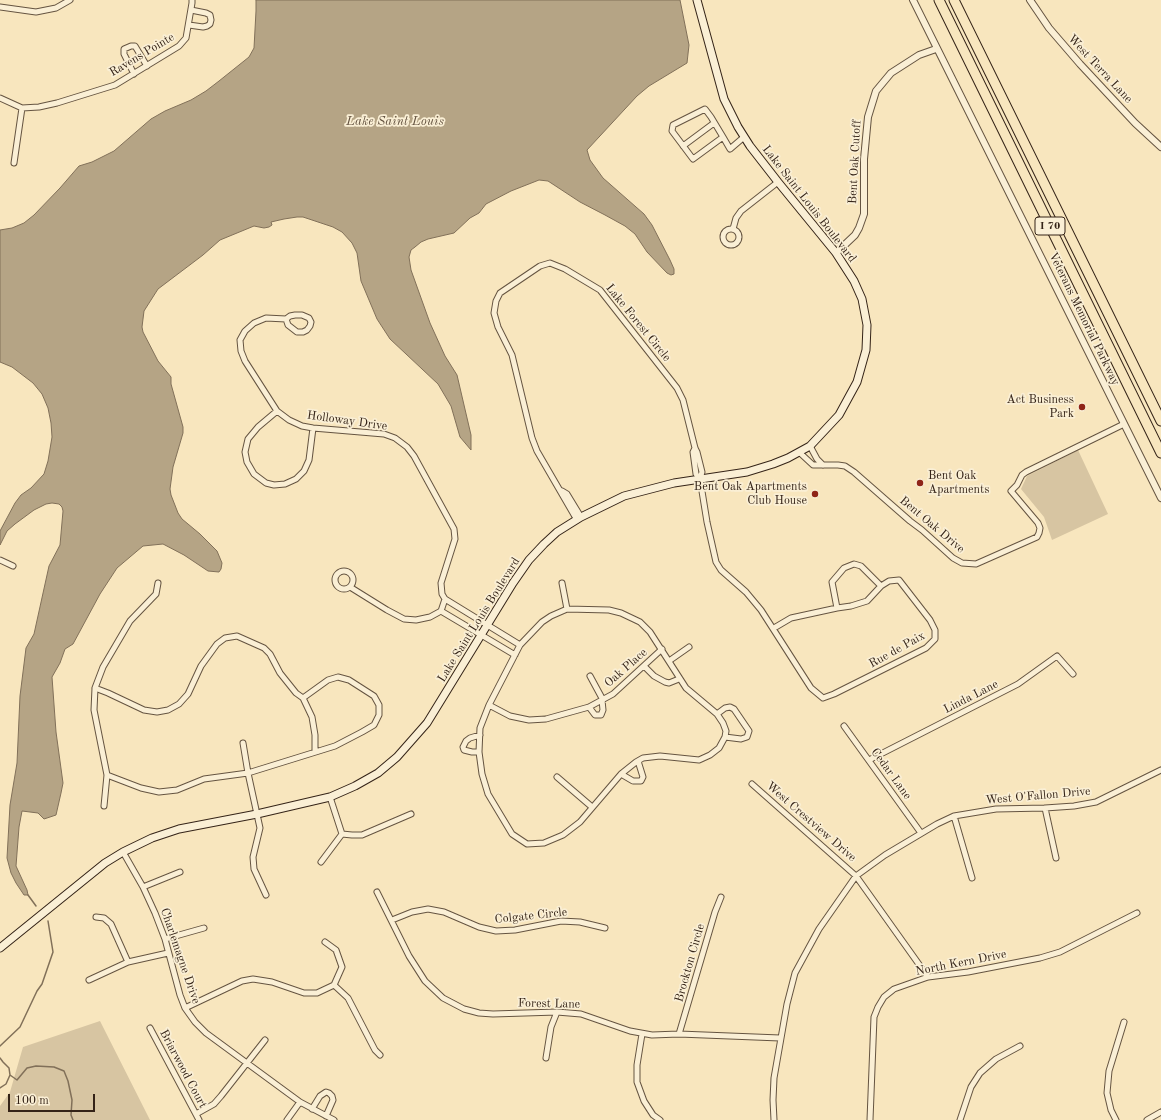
<!DOCTYPE html>
<html>
<head>
<meta charset="utf-8">
<style>
  body { margin:0 }
  #map { position:relative; width:1161px; height:1120px; overflow:hidden; background:#f8e6be; font-family:"Old Standard TT",serif }
  canvas { display:block }
  .scale { position:absolute; left:8px; top:1094px; width:87px; height:18px; box-sizing:border-box; border:2px solid #342317; border-top:0; padding-left:5px; font-size:12px; line-height:14px; white-space:nowrap; color:#342317; -webkit-text-stroke:3px #faefd5; paint-order:stroke }
</style>
</head>
<body>
<div id="map">
<canvas width="1161" height="1120"></canvas>
<div class="scale">100 m</div>
</div>
<script>
const c = document.querySelector('canvas').getContext('2d');
c.lineJoin = 'round';
function fillPath(path, color) {
  c.fillStyle = color;
  c.fill(path, 'evenodd');
}
function poly(rows) {
  const path = new Path2D();
  for (const r of rows) {
    if (r.length === 3) {
      path.moveTo(r[0] + r[2], r[1]);
      path.arc(r[0], r[1], r[2], 0, 2 * Math.PI);
      continue;
    }
    path.moveTo(r[0], r[1]);
    for (let i = 2; i < r.length; i += 2) path.lineTo(r[i], r[i + 1]);
  }
  return path;
}
function strokePath(path, color, width, dash) {
  c.strokeStyle = color;
  c.lineWidth = width;
  c.lineCap = dash ? 'butt' : 'round';
  c.setLineDash(dash || []);
  c.stroke(path);
}
function write(font, color, halo, rows, align = 'center') {
  c.font = font + ' "Old Standard TT",serif';
  c.lineWidth = 3.5;
  c.setLineDash([]);
  c.textBaseline = 'middle';
  c.strokeStyle = halo;
  c.fillStyle = color;
  for (const [text, x, y, turn = 0] of rows) {
    c.save();
    c.translate(x, y);
    c.rotate((+turn || 0) * Math.PI / 180);
    c.textAlign = isNaN(turn) ? turn : align;
    if (halo) c.strokeText(text, 0, 0);
    c.fillText(text, 0, 0);
    c.restore();
  }
}
fillPath(poly([
  [1078,450,1108,514,1052,540,1044,517,1021,489,1027,476],
  [100,1021,150,1120,0,1120,0,1106,10,1092,23,1047]
]), '#d7c5a2');
const water = poly([
  [256,0,680,0,689,45,687,63,649,86,637,96,587,150,590,160,603,178,644,214,652,225,670,260,674,269,674,274,671,275,667,273,647,252,635,234,625,226,605,215,580,202,548,181,539,180,511,191,486,204,479,213,470,218,454,233,428,239,421,242,415,247,411,250,409,257,411,270,430,323,445,356,457,375,471,435,471,450,460,437,451,406,438,384,390,339,377,319,361,281,357,253,352,243,342,232,333,227,303,217,297,217,284,219,271,222,272,225,269,227,264,228,254,226,220,240,203,255,158,289,144,311,142,327,143,332,158,361,171,377,171,384,183,427,183,433,173,467,170,489,171,495,178,513,182,519,200,534,217,551,222,563,221,569,219,572,208,571,184,555,163,544,143,546,117,568,100,594,73,644,65,649,60,663,52,677,56,732,63,783,61,793,56,815,44,819,38,813,22,811,19,827,16,866,27,890,28,895,24,895,16,883,11,873,7,858,10,805,17,763,20,696,26,648,34,634,49,566,60,545,63,511,62,507,59,504,52,503,46,504,34,510,15,524,7,531,0,545,0,531,15,503,21,495,31,488,44,474,48,461,52,437,51,423,48,408,42,394,33,383,12,367,0,362,0,230,12,228,24,223,34,215,60,188,79,166,92,162,114,151,151,119,165,111,191,100,206,91,219,81,249,57,254,48,256,11,256,0]
]);
fillPath(water, '#b5a485');
strokePath(water, '#817059', 1);
strokePath(poly([
  [28,895,36,906],
  [0,1046,20,1027,37,991,42,984,53,952,48,921],
  [0,1058,3,1062,9,1068,10,1075,6,1084,0,1088],
  [10,1075,17,1080,27,1068,36,1066,54,1067,64,1071,68,1081,72,1100,71,1115,73,1120]
]), '#817059', 1.5);
const minor = poly([
  [0,7,36,12,56,8,70,0],
  [189,25,203,27,207,26,210,24,211,20,210,15,206,13,191,10],
  [134,74,124,54,124,49,131,46,135,46,147,66],
  [0,98,22,108,39,107,57,103,115,85,179,46,186,38,192,3,192,0],
  [723,137,693,159,672,131,673,125,705,109,711,117,723,137,730,149,744,137],
  [683,146,714,123],
  [14,163,22,108],
  [731,237,8],
  [733,229,736,218,741,211,778,182],
  [295,315,302,315,309,318,311,322,310,326,307,330,303,332,297,332,288,325,286,319,290,316,295,315],
  [286,319,266,318,254,323,245,331,240,340,241,351,245,361,277,411,289,420,302,426,313,428,384,434,395,438,407,447,414,456,454,529,455,539,441,583,442,594,445,599,520,645],
  [277,411,258,427,248,439,245,452,247,462,254,474,266,483,274,485,285,484,296,479,304,471,309,460,313,428],
  [810,446,817,459,823,465],
  [695,448,693,452,696,474,700,479,707,522,716,562,721,570,746,592,761,610,811,688,823,698,834,694,926,648,935,639,935,630,930,620,899,580,889,581,881,586,867,601,851,606,837,608,791,618,774,628],
  [799,452,813,465,838,465,845,466,854,472,910,521,922,530,953,558,962,563,976,564,1037,537,1039,533,1040,528,1038,523,1011,491,1017,485,1022,475,1026,472,1124,424],
  [562,491,567,494,581,517],
  [577,520,537,451,532,438,512,355,498,327,494,313,496,301,500,293,540,266,550,263,565,269,600,290,677,388,683,400,695,448,697,452,702,472,700,479],
  [0,560,13,566],
  [344,580,9],
  [562,583,567,609],
  [350,587,387,610,404,619,416,620,430,617,441,611,445,599],
  [837,608,832,582,844,568,854,564,861,566,881,586],
  [441,611,515,655],
  [669,661,689,647],
  [644,666,654,676,665,682,669,683,679,679],
  [590,676,603,700],
  [95,688,108,693,144,710,157,712,168,710,179,704,188,694,201,666,217,644,225,638,237,636,264,648,270,654,280,673,296,693,303,698],
  [489,705,510,716,529,720,546,719,589,707,613,694,662,649],
  [589,707,595,715,601,715,603,710,602,700],
  [717,714,725,708,730,707,734,709,749,731,747,737,741,739,725,737,719,748,710,755,699,760,660,756,643,758,636,762,621,774,580,822,563,835,544,843,527,844,512,834,488,794,482,774,479,752,480,728,489,705,520,645,542,622,551,616,567,609,609,610,621,613,640,622,650,632,686,688,717,714,723,723,726,731,725,737],
  [844,726,921,833],
  [243,743,248,773,260,828,253,857,254,869,266,895],
  [479,752,472,752,464,750,463,747,466,741,470,738,480,735],
  [869,760,1018,684,1057,656,1073,674],
  [621,774,633,781,641,781,643,777,638,761],
  [107,775,141,788,159,792,177,790,204,779,248,773,335,746,362,732,374,725,379,715,379,705,374,696,349,680,338,677,328,680,303,698,312,717,315,735,315,752],
  [557,777,592,807],
  [752,784,856,876,928,977],
  [330,797,342,834],
  [104,806,107,775,94,710,95,688,103,667,130,621,156,594,158,583],
  [1045,808,1056,858],
  [954,816,972,878],
  [342,834,352,835,362,835,411,814],
  [123,852,143,887,155,913,165,939,180,995,185,1008,195,1022,206,1033,300,1102,334,1120],
  [321,862,342,834],
  [143,887,180,872],
  [377,892,409,956,425,981,443,998,464,1009,479,1013,493,1014,557,1012,581,1014,630,1031,652,1035,679,1034,780,1038],
  [96,917,104,918,111,924,128,962],
  [392,920,412,912,428,909,444,912,479,927,496,931,515,930,561,921,580,922,605,928],
  [165,939,204,928],
  [89,980,128,962,168,953],
  [334,985,348,998,375,1050,380,1055],
  [185,1008,242,981,253,979,272,982,304,993,317,993,334,985,342,967,336,950,325,942],
  [150,1028,199,1120],
  [642,1034,637,1065,637,1082,644,1101,653,1115,660,1120],
  [679,1034,715,912,721,897],
  [546,1058,551,1027,557,1012],
  [312,1109,320,1096,326,1092,329,1093,332,1096,333,1100,326,1116],
  [196,1114,214,1104,221,1096,265,1040],
  [287,1120,300,1102],
  [774,1120,773,1100,774,1078,787,1004,795,973,819,929,856,876,885,855,937,824,954,816,996,809,1045,808,1074,806,1096,802,1161,770],
  [870,1120,874,1017,878,1007,884,997,894,989,928,977,968,972,1040,958,1060,952,1137,913],
  [960,1120,971,1087,980,1073,996,1059,1020,1046],
  [1116,1120,1111,1110,1107,1093,1109,1071,1124,1022],
  [1147,1120,1161,1112]
]);
const tertiary = poly([
  [913,0,1161,498],
  [1030,0,1049,28,1080,64,1135,123,1161,147],
  [836,253,855,235,859,228,864,214,864,159,868,117,876,91,891,73,919,55,936,49]
]);
const secondary = poly([
  [0,948,105,863,123,852,152,838,179,829,257,814,330,797,355,786,378,773,397,757,427,723,513,583,529,560,544,544,557,532,581,517,624,496,674,483,747,472,773,464,788,458,810,446,839,415,857,382,866,350,867,325,862,299,854,281,836,253,778,182,750,146,738,127,724,99,697,0]
]);
const motorway = poly([
  [939,0,1161,453],
  [954,0,1161,421]
]);
strokePath(minor, '#655441', 7);
strokePath(tertiary, '#655441', 8);
strokePath(secondary, '#342317', 9);
strokePath(motorway, '#342317', 11);
strokePath(minor, '#faefd5', 5);
strokePath(tertiary, '#faefd5', 6);
strokePath(secondary, '#faefd5', 7);
strokePath(motorway, '#f8e6be', 9);
for (const [x, y, r, color] of [
  [1082,407,4,"#8f2418"],
  [920,483,4,"#8f2418"],
  [815,494,4,"#8f2418"]
]) {
  const dot = new Path2D();
  dot.arc(x, y, r, 0, 2 * Math.PI);
  c.fillStyle = color;
  c.fill(dot);
  strokePath(dot, '#faefd5', 1.5);
}
for (const [x, y, w] of [
  [1050,226,30]
]) {
  const box = new Path2D();
  box.roundRect(x - w / 2, y - 9, w, 18, 3);
  c.fillStyle = '#faefd5';
  c.fill(box);
  strokePath(box, '#342317', 1);
}
write('bold 11px', '#342317', null, [
  ["I 70",1050,226]
]);
write('12px', '#342317', '#faefd5', [
  ["Ravens Pointe",142,55,-31],
  ["West Terra Lane",1100,69,47],
  ["Bent Oak Cutoff",855,162,-87],
  ["Lake Saint Louis Boulevard",809,204,52],
  ["Veterans Memorial Parkway",1084,319,64],
  ["Lake Forest Circle",638,323,51],
  ["Holloway Drive",347,421,8],
  ["Bent Oak Drive",932,525,40],
  ["Lake Saint Louis Boulevard",479,620,-58],
  ["Rue de Paix",897,650,-29],
  ["Oak Place",626,668,-41],
  ["Linda Lane",971,697,-27],
  ["Cedar Lane",891,774,54],
  ["West O'Fallon Drive",1038,796,-5],
  ["West Crestview Drive",811,822,41],
  ["Colgate Circle",531,916,-6],
  ["Charlemagne Drive",180,956,71],
  ["Brockton Circle",690,963,-74],
  ["North Kern Drive",961,963,-11],
  ["Forest Lane",549,1004,1],
  ["Briarwood Court",183,1069,62]
]);
write('12px', '#342317', '#faefd5', [
  ["Act Business",1074,400],
  ["Park",1074,414],
  ["Bent Oak",928,476,"left"],
  ["Apartments",928,490,"left"],
  ["Bent Oak Apartments",807,487],
  ["Club House",807,501]
], 'right');
write('italic 13px', '#61503e', '#faefd5', [
  ["Lake Saint Louis",395,122]
]);
</script>
</body>
</html>
